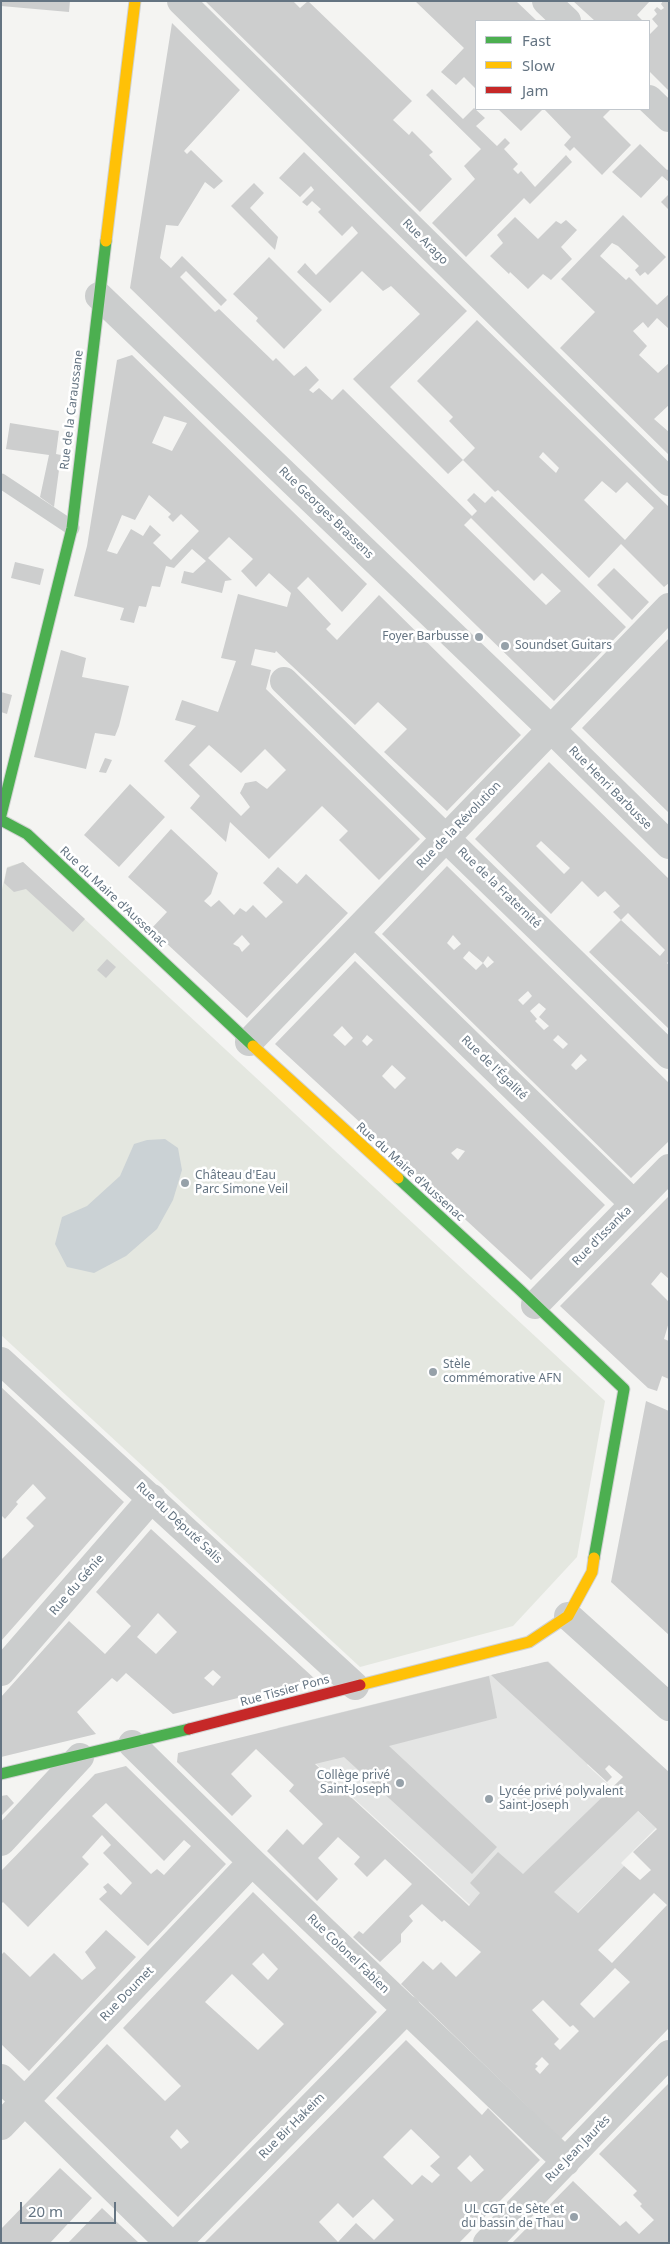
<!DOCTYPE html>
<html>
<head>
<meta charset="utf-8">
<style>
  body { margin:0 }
  #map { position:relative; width:670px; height:2244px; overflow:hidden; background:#f4f4f2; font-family:"Noto Sans",sans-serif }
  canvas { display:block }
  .frame { position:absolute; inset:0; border:2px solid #647482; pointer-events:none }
  .legend { position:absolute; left:475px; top:20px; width:175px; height:90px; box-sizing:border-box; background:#fff; border:1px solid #c1c7cd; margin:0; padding:6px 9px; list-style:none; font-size:15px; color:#647482 }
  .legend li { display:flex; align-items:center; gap:10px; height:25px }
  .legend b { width:25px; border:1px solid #c1c7cd }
  .scale { position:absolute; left:20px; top:2202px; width:96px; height:22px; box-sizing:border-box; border:2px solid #647482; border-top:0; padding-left:6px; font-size:15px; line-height:18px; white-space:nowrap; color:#647482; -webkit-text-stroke:4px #fff; paint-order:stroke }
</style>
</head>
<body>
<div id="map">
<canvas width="670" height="2244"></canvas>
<div class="frame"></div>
<ul class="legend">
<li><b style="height:6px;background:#4caf50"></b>Fast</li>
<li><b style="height:6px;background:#ffc107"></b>Slow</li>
<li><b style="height:6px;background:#c62828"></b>Jam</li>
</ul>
<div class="scale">20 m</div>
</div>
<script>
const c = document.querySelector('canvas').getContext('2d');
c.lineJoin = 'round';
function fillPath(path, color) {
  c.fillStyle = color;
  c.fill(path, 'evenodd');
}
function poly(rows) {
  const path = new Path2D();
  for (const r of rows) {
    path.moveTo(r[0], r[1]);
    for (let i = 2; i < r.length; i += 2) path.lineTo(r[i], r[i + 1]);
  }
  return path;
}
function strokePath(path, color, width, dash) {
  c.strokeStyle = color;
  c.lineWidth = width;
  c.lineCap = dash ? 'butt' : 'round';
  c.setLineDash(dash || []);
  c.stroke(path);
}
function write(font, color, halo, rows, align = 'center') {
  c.font = font + ' "Noto Sans",sans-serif';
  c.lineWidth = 5;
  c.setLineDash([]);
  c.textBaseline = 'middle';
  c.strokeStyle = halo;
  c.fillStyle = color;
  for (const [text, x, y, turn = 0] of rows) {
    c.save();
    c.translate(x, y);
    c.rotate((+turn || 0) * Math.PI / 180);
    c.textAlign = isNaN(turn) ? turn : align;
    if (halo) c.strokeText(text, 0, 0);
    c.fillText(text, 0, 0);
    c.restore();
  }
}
fillPath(poly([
  [548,1661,621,1730,587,1765,656,1828,621,1863,624,1866,530,1960,277,1728]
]), '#e4e5e4');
fillPath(poly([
  [23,862,605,1401,577,1557,513,1626,360,1667,1,1335,1,894,7,867]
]), '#e4e7e0');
fillPath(poly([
  [165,1139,178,1148,182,1170,173,1200,157,1229,126,1256,94,1273,67,1267,55,1244,62,1217,87,1206,120,1176,134,1144,147,1140]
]), '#cbd2d5');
fillPath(poly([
  [1,1,70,1,69,12,1,6],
  [205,1,293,1,300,8,308,1,412,101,393,120,409,135,412,131,433,152,429,155,452,179,420,212],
  [415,1,516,1,537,21,476,21,476,89,464,77,456,85,441,72,464,48],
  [573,1,650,1,637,15,643,21,595,21],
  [663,1,669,1,669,91,649,71,649,35,658,26,652,19,657,14,654,10,657,7,661,10,664,8,661,4],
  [172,23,240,90,184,151,187,154,191,150,223,181,214,189,205,182,178,226,166,225,160,258,171,268,182,256,227,300,221,306,186,271,180,277,215,312,219,309,273,361,276,358,294,376,306,366,319,380,309,390,313,393,319,388,332,400,343,389,472,516,477,511,467,500,474,493,485,503,492,496,626,627,554,701,130,288],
  [471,518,534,581,542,573,561,591,546,605,464,525],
  [432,89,463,119,474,108,485,118,476,126,497,146,505,138,510,143,504,149,518,164,513,169,518,174,521,171,535,187,566,155,572,162,530,204,524,198,466,257,432,223,475,179,464,166,481,149,426,95],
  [498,109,543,109,521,131],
  [544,109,611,109,603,117,631,145,602,175,574,147,570,151,564,145,571,137],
  [640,144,667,170,669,169,669,182,662,176,641,198,612,172],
  [304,152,467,311,390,387,463,460,448,474,353,379,420,314,391,286,383,291,362,271,330,303,297,272,305,263,316,275,358,233,352,226,342,236,318,212,321,209,312,201,307,206,302,202,314,190,311,186,300,197,279,178],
  [254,183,264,193,250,208,278,237,275,250,231,206],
  [669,194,669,210,661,202],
  [623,215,666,257,648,275,645,272,640,276,635,270,639,266,618,246,612,243,600,256,626,280,629,277,657,305,669,294,669,329,657,318,648,328,643,322,633,331,647,346,639,355,658,373,669,363,669,405,654,419,669,432,669,455,560,348,595,312,561,279],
  [515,217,538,239,556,221,561,224,566,220,577,230,561,247,572,259,551,280,543,274,528,289,510,272,509,274,490,256,503,243,497,235],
  [269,257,322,310,284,349,256,321,258,318,233,294],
  [477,320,669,507,669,583,664,587,621,544,589,578,498,490,495,492,463,460,475,448,449,421,453,417,417,381],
  [543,452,559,468,556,473,539,457],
  [602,481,616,493,627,482,654,508,625,540,584,500],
  [132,355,367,584,342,612,308,577,297,588,331,624,326,629,337,640,379,595,521,735,447,811,384,752,407,729,378,702,355,725,276,651,275,653,255,649,251,665,271,670,266,689,420,839,379,880,339,840,348,831,322,806,269,859,230,822,226,842,190,808,200,796,164,761,196,726,175,720,182,700,218,712,236,661,221,658,238,594,287,607,291,593,269,573,256,587,241,571,253,559,229,537,208,558,232,580,225,581,222,593,181,583,184,571,193,573,206,561,192,549,174,568,166,566,160,587,152,586,146,607,139,606,134,623,120,620,124,608,74,596,87,546,117,360],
  [164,416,187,423,172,451,152,443],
  [149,495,171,514,168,517,173,522,181,514,199,531,171,560,153,543,161,535,150,525,143,536,131,529,117,554,107,551,122,515,135,520],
  [209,745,241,773,265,749,286,770,267,789,256,781,245,783,240,793,250,807,241,816,189,765],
  [10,423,59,431,56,454,61,455,54,507,40,497,49,455,6,449],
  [15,562,44,569,40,585,11,578],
  [614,568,649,602,632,620,597,585],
  [669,638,669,813,582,728],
  [61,650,86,658,82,677,129,686,119,726,115,736,95,733,86,769,34,757],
  [1,692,12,695,7,714,1,712],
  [105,758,112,760,106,773,99,772],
  [549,762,669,879,669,961,667,963,669,965,669,1029,589,952,621,920,660,956,665,950,628,913,621,920,613,912,620,906,605,891,598,897,582,881,551,914,475,839],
  [541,841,570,868,564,874,536,846],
  [130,784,165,817,119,867,84,835],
  [171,829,218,873,211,894,204,901,211,907,219,900,234,915,240,908,246,912,253,905,266,918,283,902,263,883,278,867,297,884,306,874,348,913,247,1018,151,929,167,912,128,877],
  [242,935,250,944,242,952,239,947,233,944],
  [23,862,85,919,73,932,26,889,14,892,4,883,7,868],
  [447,866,669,1083,669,1141,631,1178,382,934],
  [453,935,461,944,454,950,447,943],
  [469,951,483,963,488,956,494,962,487,968,483,963,476,970,463,958],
  [528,991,532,996,523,1005,518,1000],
  [539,1003,546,1009,539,1017,549,1026,544,1030,535,1021,537,1019,530,1011],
  [558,1035,568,1044,563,1049,553,1040],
  [581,1054,587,1060,576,1070,571,1065],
  [107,959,116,967,106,978,97,970],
  [355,961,605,1205,531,1280,275,1044],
  [342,1026,353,1038,345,1046,333,1035],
  [367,1035,373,1040,367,1046,362,1041],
  [392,1065,406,1078,395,1089,382,1076],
  [457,1148,465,1151,458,1160,451,1153],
  [669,1196,669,1279,661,1272,651,1284,669,1302,669,1322,664,1339,669,1341,669,1379,662,1376,657,1391,648,1388,560,1306],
  [1,1387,124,1502,1,1641,1,1560,34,1526,26,1518,46,1498,33,1484,16,1502,18,1504,5,1519,1,1515],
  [646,1401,669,1411,669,1635,611,1582],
  [151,1529,315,1679,173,1714,126,1673,117,1682,112,1678,77,1712,96,1734,1,1757,1,1697,69,1621,105,1654,131,1626,96,1592],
  [158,1613,177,1632,156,1654,137,1637],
  [213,1670,221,1677,213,1686,204,1678],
  [545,1662,548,1662,669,1772,669,2028,561,2139,401,1984,423,1961,433,1970,441,1962,456,1977,481,1952,444,1920,442,1922,422,1904,409,1916,413,1921,401,1934,401,1942,380,1962,353,1937,359,1931,363,1934,412,1884,385,1859,367,1877,354,1864,360,1857,338,1837,318,1858,338,1879,317,1901,267,1851,287,1829,303,1845,323,1824,289,1791,294,1785,256,1749,231,1774,252,1796,232,1816,177,1762,178,1753,489,1676,497,1718,389,1746,497,1847,472,1874,344,1757,315,1764,469,1906,480,1893,470,1883,498,1852,523,1874,623,1777,609,1765,605,1769,612,1777,607,1782,491,1675],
  [638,1811,657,1829,633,1852,651,1870,640,1880,624,1866,578,1913,554,1892],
  [654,1893,667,1905,612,1963,598,1950],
  [615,1968,630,1982,594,2018,580,2004],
  [543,2000,570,2027,573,2025,579,2031,560,2050,554,2044,559,2039,532,2010],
  [542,2057,549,2064,540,2074,535,2069,538,2066,535,2064],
  [126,1766,226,1864,148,1946,99,1899,107,1892,103,1887,108,1883,121,1895,132,1883,103,1853,111,1845,102,1835,82,1857,89,1864,28,1927,3,1902,1,1904,1,1871,95,1774],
  [106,1803,164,1861,184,1840,191,1846,164,1875,157,1869,151,1874,92,1816],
  [7,1795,14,1803,1,1816,1,1796],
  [253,1892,377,2012,178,2217,56,2098,107,2044,165,2101,181,2086,123,2028],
  [263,1953,278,1969,268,1980,252,1964],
  [232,1974,284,2024,258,2050,205,2002],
  [177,2129,189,2142,181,2149,170,2137],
  [106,1930,136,1957,29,2071,1,2044,1,1955,4,1952,30,1977,54,1953,82,1980,96,1968,85,1952],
  [406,2040,482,2115,488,2108,540,2160,459,2243,204,2243],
  [411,2129,440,2157,430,2166,440,2175,432,2183,422,2175,412,2185,383,2157],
  [470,2155,484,2170,471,2182,457,2168],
  [373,2199,394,2220,374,2240,356,2223,338,2242,319,2222,338,2203,353,2218],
  [669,2083,669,2243,512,2243,573,2181,620,2226,626,2221,639,2234,654,2220,640,2206,642,2204,633,2195,637,2191,599,2154],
  [60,2168,92,2198,50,2243,1,2243,1,2229],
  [102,2208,139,2243,68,2243]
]), '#cdcece');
const fast = poly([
  [1,815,72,528,106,241],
  [1,820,27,834,253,1046],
  [398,1178,520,1290,624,1389,594,1558],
  [1,1774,189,1729]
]);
const slow = poly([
  [106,241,135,1],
  [253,1046,398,1178],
  [360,1685,529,1642,568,1616,592,1572,594,1558]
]);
const jam = poly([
  [189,1729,360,1685]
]);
strokePath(fast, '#d0d2d2', 13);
strokePath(slow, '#d0d2d2', 13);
strokePath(jam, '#d0d2d2', 13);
strokePath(poly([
  [1,481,72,528]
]), '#cbcdcd', 15);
strokePath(poly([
  [181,1,669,482],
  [546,1,567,21],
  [649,99,669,118],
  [99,296,552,730,669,845],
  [284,681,669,1055],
  [355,933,634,1204],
  [249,1042,669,607],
  [535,1305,669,1168],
  [1,1361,355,1686],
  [568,1616,669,1707],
  [1,1672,152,1498],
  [132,1744,252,1862,566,2162],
  [1,1842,80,1757],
  [1,2078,169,2243],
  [1,2126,252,1862],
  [177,2243,407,2009],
  [487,2243,669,2054]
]), '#cbcdcd', 28);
strokePath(fast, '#4caf50', 11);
strokePath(slow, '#ffc107', 11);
strokePath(jam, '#c62828', 11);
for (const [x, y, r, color] of [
  [479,637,5,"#96a1a9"],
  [505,646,5,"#96a1a9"],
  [185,1183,5,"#96a1a9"],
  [433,1372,5,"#96a1a9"],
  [400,1783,5,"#96a1a9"],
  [489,1799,5,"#96a1a9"],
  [574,2217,5,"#96a1a9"]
]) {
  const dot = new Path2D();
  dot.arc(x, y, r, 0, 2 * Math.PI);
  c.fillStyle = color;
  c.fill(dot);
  strokePath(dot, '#fff', 2);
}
write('12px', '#647482', '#fff', [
  ["Rue Arago",425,242,45],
  ["Rue de la Caraussane",72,410,-83],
  ["Rue Georges Brassens",326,513,44],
  ["Rue Henri Barbusse",610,788,45],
  ["Rue de la Révolution",459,825,-46],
  ["Rue de la Fraternité",499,888,44],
  ["Rue du Maire d'Aussenac",113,897,43],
  ["Rue de l'Égalité",494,1068,44],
  ["Rue du Maire d'Aussenac",410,1172,42],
  ["Rue d'Issanka",602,1236,-45],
  ["Rue du Député Salis",179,1523,43],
  ["Rue du Génie",77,1585,-49],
  ["Rue Tissier Pons",285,1691,-15],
  ["Rue Colonel Fabien",348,1954,44],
  ["Rue Doumet",127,1994,-46],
  ["Rue Bir Hakeim",292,2126,-45],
  ["Rue Jean Jaurès",578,2149,-46]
]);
write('12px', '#647482', '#fff', [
  ["Foyer Barbusse",469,637,"right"],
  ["Soundset Guitars",515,646],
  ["Château d'Eau",195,1176],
  ["Parc Simone Veil",195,1190],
  ["Stèle",443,1365],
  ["commémorative AFN",443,1379],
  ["Collège privé",390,1776,"right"],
  ["Saint-Joseph",390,1790,"right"],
  ["Lycée privé polyvalent",499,1792],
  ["Saint-Joseph",499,1806],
  ["UL CGT de Sète et",564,2210,"right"],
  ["du bassin de Thau",564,2224,"right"]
], 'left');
</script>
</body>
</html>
